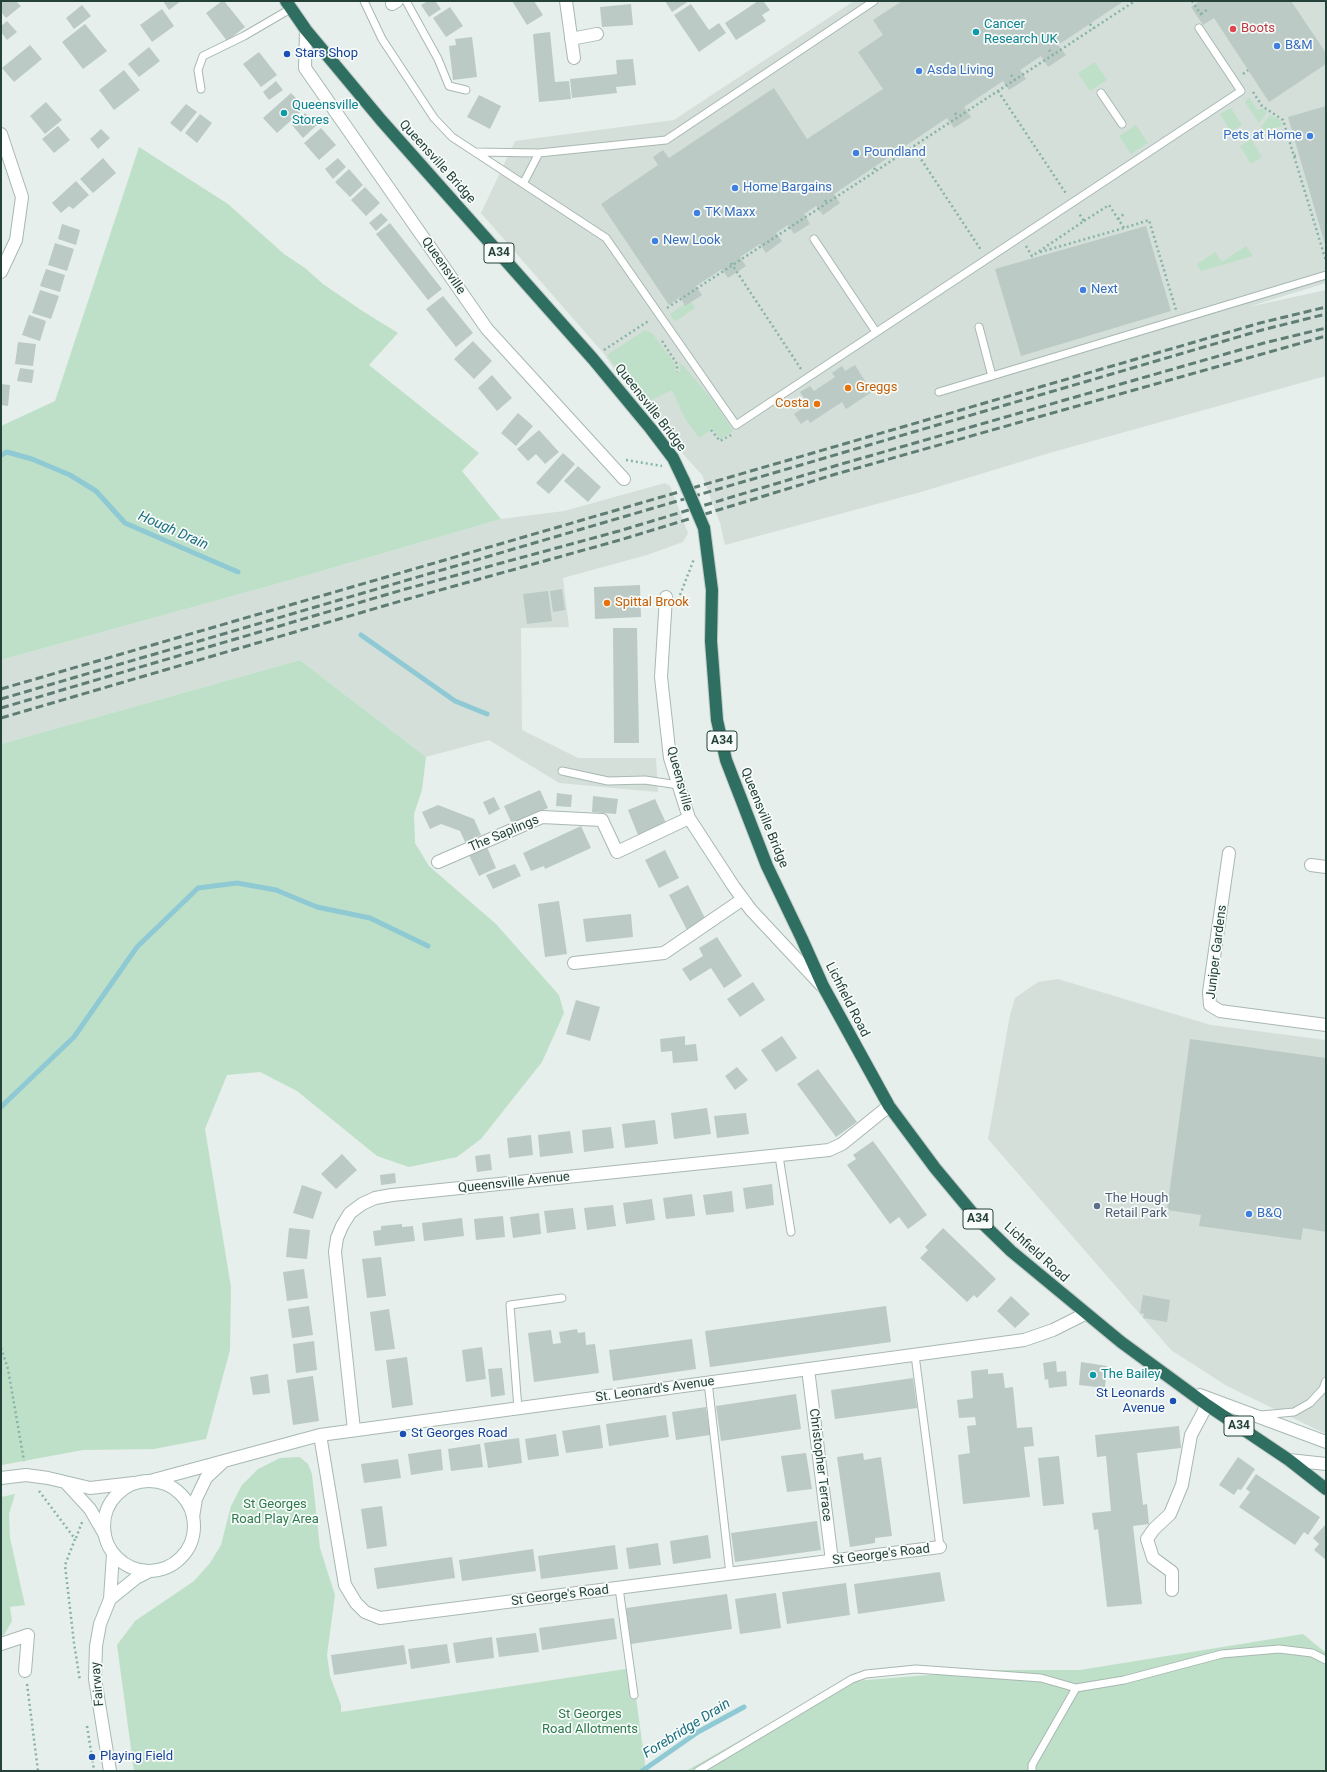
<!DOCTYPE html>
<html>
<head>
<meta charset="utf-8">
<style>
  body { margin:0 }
  #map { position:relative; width:1327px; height:1772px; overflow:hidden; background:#e6efeb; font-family:Roboto,sans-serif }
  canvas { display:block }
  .frame { position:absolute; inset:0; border:2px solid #24423a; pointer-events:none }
</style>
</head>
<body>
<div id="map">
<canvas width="1327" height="1772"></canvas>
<div class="frame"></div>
</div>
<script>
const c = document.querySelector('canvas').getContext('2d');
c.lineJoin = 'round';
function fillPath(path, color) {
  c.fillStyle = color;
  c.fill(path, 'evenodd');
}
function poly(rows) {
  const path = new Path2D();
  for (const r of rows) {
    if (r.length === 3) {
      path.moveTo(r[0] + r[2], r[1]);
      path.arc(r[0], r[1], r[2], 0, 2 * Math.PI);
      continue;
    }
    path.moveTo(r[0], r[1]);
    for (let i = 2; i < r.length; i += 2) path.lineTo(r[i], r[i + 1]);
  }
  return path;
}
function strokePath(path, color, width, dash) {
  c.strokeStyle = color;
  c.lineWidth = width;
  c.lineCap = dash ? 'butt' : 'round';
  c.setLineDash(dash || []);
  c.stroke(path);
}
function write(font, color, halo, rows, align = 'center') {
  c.font = font + ' Roboto,sans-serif';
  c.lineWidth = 3.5;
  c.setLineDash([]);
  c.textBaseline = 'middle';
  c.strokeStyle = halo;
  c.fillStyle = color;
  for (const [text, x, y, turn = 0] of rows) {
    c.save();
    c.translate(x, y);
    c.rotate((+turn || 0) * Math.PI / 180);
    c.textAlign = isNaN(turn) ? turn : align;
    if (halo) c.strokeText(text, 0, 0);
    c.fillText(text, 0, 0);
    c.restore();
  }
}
fillPath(poly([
  [854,1,1326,1,1326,283,1248,307,1326,290,1326,376,1053,452,921,492,725,545,720,523,702,475,675,445,652,413,618,375,605,355,481,213,515,141,674,120],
  [665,483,670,486,688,533,683,542,647,555,563,578,569,627,521,628,522,730,578,758,656,758,658,792,559,783,489,740,426,757,300,660,1,744,1,660,291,580,501,519,564,511],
  [1058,979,1211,1025,1326,1040,1326,1434,1227,1386,1171,1350,988,1139,1010,1015,1015,998,1038,982]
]), '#d4dfda');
fillPath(poly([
  [1095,62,1107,80,1090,91,1078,73],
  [1249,97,1258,110,1262,108,1267,112,1259,123,1245,102],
  [1231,108,1242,125,1231,132,1220,114],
  [1270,115,1280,120,1282,126,1264,131,1261,127],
  [1136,125,1148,143,1131,154,1119,136],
  [1251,139,1262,157,1251,164,1240,146],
  [139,147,228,204,284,254,305,268,323,284,361,310,398,333,369,365,479,453,462,471,501,519,291,580,1,660,1,426,55,401],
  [1246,246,1253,256,1201,271,1197,264,1215,252,1222,262],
  [690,300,695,308,676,321,674,320,670,314],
  [645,330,652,333,675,364,675,372,680,372,679,363,683,365,715,403,733,431,721,439,712,429,699,438,684,417,672,390,645,403,624,379,607,355],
  [300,660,426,757,422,790,414,814,415,843,429,866,496,924,559,995,564,1013,542,1062,481,1139,457,1157,409,1167,377,1156,297,1091,260,1072,227,1075,205,1129,231,1287,230,1350,206,1439,154,1449,83,1450,2,1465,1,744],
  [300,1457,308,1464,312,1474,320,1548,335,1595,327,1655,330,1676,341,1705,341,1712,632,1668,646,1771,134,1771,117,1645,135,1621,194,1581,210,1563,221,1545,231,1506,242,1485,258,1469,280,1458],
  [15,1494,9,1514,10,1538,25,1605,10,1607,12,1621,4,1635,1,1636,1,1497],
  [1303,1634,1326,1653,1326,1771,686,1771,843,1682,988,1670,1080,1670]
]), '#bfe0c8');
strokePath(poly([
  [1,455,7,452,32,459,70,475,96,491,125,523,238,572],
  [361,635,455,701,487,714],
  [1,1107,74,1037,137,947,198,888,237,883,276,890,317,907,370,918,428,946],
  [642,1771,698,1732,744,1707]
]), '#8ec9d4', 5);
fillPath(poly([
  [1,1,16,1,21,6,6,18,1,12],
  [163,1,181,1,169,10],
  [222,1,224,1,245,27,227,41,206,13],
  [428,1,435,1,441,9,429,17,421,5],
  [512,1,534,1,543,15,527,25],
  [665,1,689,1,672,12],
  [758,1,763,1,770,10,762,15,766,21,736,40,725,23],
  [902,1,1124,1,1058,45,1066,55,1048,67,1041,56,1020,70,1026,79,1009,90,1003,81,964,107,971,117,954,128,947,118,834,194,840,203,823,215,816,206,804,214,810,224,794,234,788,225,776,233,782,241,766,253,760,244,740,257,746,266,728,278,722,269,696,286,702,295,685,306,680,297,669,305,601,204,658,165,653,157,663,150,669,158,774,88,807,139,883,89,858,52,883,35,873,20],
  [1200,1,1291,1,1326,53,1326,64,1269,102,1214,18,1203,25,1191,7],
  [631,4,633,25,602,27,600,7],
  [691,4,709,30,719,23,726,33,699,52,674,15],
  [82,5,91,16,74,29,66,18],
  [450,7,463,26,446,37,433,18],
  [162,9,174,26,152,42,140,25],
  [7,21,17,32,7,40,1,32,1,26],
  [85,24,107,51,83,69,62,42],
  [550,32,555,82,569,81,571,99,539,102,533,34],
  [472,37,477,77,453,80,449,46,456,45,455,39],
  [30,45,42,59,14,82,2,68],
  [149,47,160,61,139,77,128,64],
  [259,52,277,75,261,87,243,64],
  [633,59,636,85,616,87,617,93,572,98,570,79,617,74,616,60],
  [124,70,140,90,114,110,99,90],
  [276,81,283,90,269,100,263,92],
  [291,93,305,108,277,133,263,118],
  [479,95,501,106,490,129,467,117],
  [46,102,62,120,45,134,30,116],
  [186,104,197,112,181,132,170,123],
  [1326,106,1326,248,1288,117],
  [305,113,317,125,303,138,292,125],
  [200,114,212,123,197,143,185,133],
  [58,126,70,140,54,153,42,139],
  [321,128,336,145,319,160,304,143],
  [101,129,110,138,98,149,90,139],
  [103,158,116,173,93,193,80,179],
  [338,158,346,167,333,179,325,169],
  [349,169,363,185,350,197,335,182],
  [76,181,89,195,73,209,69,206,61,213,52,203],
  [365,187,380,203,366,216,351,200],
  [381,213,388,220,376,231,369,223],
  [390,223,442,289,428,300,376,234],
  [62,224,80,230,76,245,58,239],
  [1146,226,1171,311,1021,356,995,269],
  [55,243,74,249,67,271,48,265],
  [46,269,65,275,60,292,40,286],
  [40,290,59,296,51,319,32,313],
  [443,296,473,333,456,347,426,309],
  [29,315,46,321,40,341,22,335],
  [473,341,492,361,474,379,454,359],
  [18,342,36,344,33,366,15,364],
  [855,365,872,392,846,409,842,402,810,423,808,419,801,424,794,414,801,409,797,403,804,398,800,392,810,386,814,391,835,377,832,373,842,366,845,371],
  [20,368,34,370,32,383,17,381],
  [492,375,512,398,497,411,478,388],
  [1,384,10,385,8,406,1,405],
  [518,413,533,426,516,446,501,433],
  [539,430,559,452,545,464,536,454,528,461,517,449],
  [563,453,575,464,549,494,536,483],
  [578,466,601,487,588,502,564,481],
  [640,585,641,617,595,619,594,587],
  [562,589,565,610,553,612,550,591],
  [548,591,552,621,527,624,523,594],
  [613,628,637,628,639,743,614,743],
  [540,790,548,808,512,824,504,806],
  [557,793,572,795,571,807,556,806],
  [593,796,618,799,616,814,592,812],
  [494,797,500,809,489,815,483,802],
  [655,799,666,823,638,835,628,810],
  [438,805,474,819,481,835,465,842,460,831,441,824,430,829,422,812],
  [581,826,591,848,545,869,544,866,531,871,523,853],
  [487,847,496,868,479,876,469,855],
  [665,850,679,878,659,888,645,860],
  [515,864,521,876,493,889,486,875],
  [688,885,706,920,687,930,669,895],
  [559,901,567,954,545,957,538,904],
  [631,914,633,937,586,942,583,919],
  [717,937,742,976,724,988,711,968,690,981,682,969,703,956,699,948],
  [753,982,765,1000,740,1017,727,999],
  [576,1000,600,1007,590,1041,566,1034],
  [685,1036,685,1045,696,1044,698,1061,673,1063,672,1051,661,1052,660,1039],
  [782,1036,797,1058,776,1072,761,1050],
  [1190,1039,1326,1058,1326,1232,1303,1228,1301,1240,1199,1226,1201,1215,1167,1210],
  [737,1067,748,1080,735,1090,725,1076],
  [818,1069,857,1122,836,1137,797,1084],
  [707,1108,711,1134,674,1139,671,1113],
  [746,1113,749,1134,717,1138,714,1116],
  [655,1120,658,1144,625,1148,622,1124],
  [611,1127,614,1148,584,1152,582,1130],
  [570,1131,573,1153,540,1157,538,1135],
  [531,1135,533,1155,509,1158,507,1138],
  [873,1141,927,1215,908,1229,899,1217,890,1224,847,1165,856,1159,853,1155],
  [342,1154,357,1170,336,1189,321,1174],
  [490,1154,492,1170,477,1172,475,1156],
  [395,1173,396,1183,381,1185,380,1175],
  [772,1184,774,1205,746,1209,743,1188],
  [302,1185,322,1192,313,1219,293,1213],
  [732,1191,734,1212,706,1215,703,1195],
  [692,1194,695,1216,666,1219,663,1198],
  [652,1199,655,1220,626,1224,623,1203],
  [613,1205,616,1226,587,1230,584,1208],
  [573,1208,576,1229,547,1233,544,1211],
  [539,1213,541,1234,513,1238,510,1217],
  [503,1216,505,1237,476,1240,474,1219],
  [462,1218,464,1236,424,1241,422,1223],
  [402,1224,402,1227,413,1226,415,1241,375,1246,373,1231,381,1230,381,1226],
  [289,1228,310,1230,307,1259,286,1257],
  [943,1228,996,1279,977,1298,974,1295,967,1302,920,1258,928,1250,925,1247],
  [381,1257,386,1296,367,1298,362,1259],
  [304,1269,308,1298,287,1301,283,1272],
  [1143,1295,1170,1300,1167,1322,1143,1318,1144,1314,1140,1313],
  [1011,1296,1030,1314,1015,1328,997,1311],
  [309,1306,313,1335,292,1338,288,1309],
  [886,1306,891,1342,710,1367,705,1331],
  [389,1309,395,1349,375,1351,370,1312],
  [577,1329,578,1333,585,1332,586,1345,595,1344,599,1373,534,1382,528,1333,551,1330,553,1344,561,1343,559,1332],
  [692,1339,696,1369,613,1381,609,1350],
  [314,1341,317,1370,296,1373,293,1344],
  [482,1347,486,1379,466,1382,462,1350],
  [407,1357,413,1405,392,1408,386,1360],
  [1056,1361,1057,1372,1066,1371,1067,1386,1049,1388,1048,1379,1045,1380,1043,1363],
  [1081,1362,1107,1366,1105,1388,1079,1385],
  [502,1368,505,1395,491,1397,488,1369],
  [988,1369,988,1374,1003,1373,1005,1388,1013,1387,1017,1428,1032,1427,1034,1446,1024,1447,1030,1497,963,1504,958,1455,970,1453,967,1426,976,1425,975,1417,959,1418,957,1400,973,1398,971,1371],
  [268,1374,270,1393,253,1395,250,1377],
  [313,1376,319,1421,293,1425,287,1380],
  [913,1378,917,1408,835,1419,831,1390],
  [796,1394,801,1429,721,1441,716,1406],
  [706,1407,710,1435,676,1440,672,1412],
  [666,1415,669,1437,609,1446,606,1424],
  [600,1425,603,1448,566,1453,562,1431],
  [1179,1426,1181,1448,1137,1453,1143,1505,1147,1504,1149,1524,1133,1526,1142,1604,1107,1607,1098,1529,1094,1530,1092,1513,1111,1511,1106,1456,1097,1457,1095,1435],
  [556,1434,559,1456,528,1460,525,1439],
  [519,1438,522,1463,488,1468,484,1443],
  [480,1444,483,1467,451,1471,448,1449],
  [441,1449,443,1470,411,1475,408,1454],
  [806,1453,812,1489,787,1492,781,1456],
  [863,1453,864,1460,881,1457,892,1536,875,1538,875,1543,850,1547,837,1457],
  [1059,1456,1064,1504,1043,1506,1038,1458],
  [1238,1457,1255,1469,1241,1490,1238,1489,1234,1495,1219,1485],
  [398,1459,401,1478,364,1483,361,1464],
  [1256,1474,1320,1517,1308,1535,1304,1532,1295,1545,1239,1507,1250,1492,1246,1489],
  [382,1506,387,1546,367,1549,361,1509],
  [817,1521,821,1550,735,1562,731,1533],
  [1326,1524,1326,1560,1314,1550,1319,1544,1313,1538],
  [708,1535,711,1558,673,1564,670,1541],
  [658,1543,661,1565,629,1569,626,1548],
  [615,1545,618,1569,541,1579,538,1556],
  [533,1549,536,1571,462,1581,459,1560],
  [452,1557,455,1578,377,1589,374,1568],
  [940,1572,945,1601,858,1614,854,1584],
  [846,1583,850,1615,787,1624,782,1592],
  [776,1593,781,1628,740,1634,735,1599],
  [727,1594,732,1629,631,1644,626,1608],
  [614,1618,617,1639,542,1650,539,1628],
  [536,1633,539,1652,499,1657,496,1638],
  [492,1637,494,1658,456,1663,453,1643],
  [447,1644,450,1663,411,1669,408,1649],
  [404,1645,407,1664,334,1675,331,1655]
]), '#bbcac4');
const lane = poly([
  [364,1,382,39,434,118,452,137,606,238,736,425,1241,91,1199,28],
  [406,1,438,59,449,86,466,90],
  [201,89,198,70,203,56,244,36,292,8],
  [1101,93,1122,124],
  [476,152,539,153,666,140,874,1],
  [524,182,539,153],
  [814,239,876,332],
  [979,327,992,376],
  [939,392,1326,275],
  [562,771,608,781,645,780,679,785],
  [779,1156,791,1232],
  [915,1355,940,1547],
  [708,1382,730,1574],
  [518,1409,510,1305,562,1298],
  [1261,1415,1294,1412,1310,1403,1323,1389,1326,1381],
  [619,1588,634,1695],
  [698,1771,852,1679,866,1674,916,1669,1041,1678,1076,1688],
  [1032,1771,1032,1765,1076,1688,1124,1680,1222,1654,1279,1649,1312,1653,1326,1660]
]);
const street = poly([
  [566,1,574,58],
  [392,4,397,1],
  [306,30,305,68,487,329,624,479],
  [571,39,597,34],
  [1,134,22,197,16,240,1,272],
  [666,597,661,677,670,758,689,818,734,887,751,910,822,986],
  [1229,853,1209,992,1210,1005,1220,1011,1326,1025],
  [438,862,542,817,602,820,617,852,689,818],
  [1311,865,1326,867],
  [574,963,664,953,743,899],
  [808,1369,832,1561],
  [1200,1395,1326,1442],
  [354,1430,335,1252,337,1238,342,1226,350,1213,362,1204,375,1198,392,1195,829,1150,842,1144,889,1106],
  [320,1435,345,1585,356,1603,365,1612,380,1618,940,1547],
  [1289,1460,1326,1464],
  [1,1478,26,1475,48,1478,90,1488,134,1483],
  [150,1481,320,1435,1024,1340,1053,1330,1085,1314],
  [67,1484,90,1509,105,1535],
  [193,1517,196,1499,206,1478,223,1462],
  [1172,1590,1172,1572,1153,1558,1147,1539,1154,1529,1170,1514,1182,1485,1191,1435,1207,1405],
  [1,1644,28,1635,25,1671]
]);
const secondary = poly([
  [149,1526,45],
  [110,1599,136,1578,150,1571],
  [110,1771,95,1679,96,1646,100,1624,110,1599,113,1554]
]);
const highway = poly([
  [286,1,306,30,381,120,593,359,651,429,673,458,684,481],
  [704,528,712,590,711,641,717,720,726,760,767,866,802,939,823,986,889,1106,935,1168,975,1216,1011,1251,1121,1342,1207,1405,1289,1460,1326,1489]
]);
strokePath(lane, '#a8b8b2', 9);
strokePath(street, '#a8b8b2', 14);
strokePath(secondary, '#a4bbb3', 14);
strokePath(highway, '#c2cac8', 14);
strokePath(poly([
  [1192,1,1202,16],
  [1201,14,1208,9],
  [1090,24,1093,29],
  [1049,50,1053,55],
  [1243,74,1248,70],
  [1011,75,1015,80],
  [998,91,1067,195],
  [1253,92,1262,106,1283,120,1326,261],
  [955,113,958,117],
  [913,147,981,250],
  [1294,156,1299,155],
  [874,168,876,171],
  [825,200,827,203],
  [1118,219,1125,213],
  [1084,221,1109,205,1124,228,1149,220,1176,310],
  [1026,246,1032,256,1084,221,1078,212],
  [1040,252,1124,228],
  [731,263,801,369],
  [667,308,1135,1],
  [662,341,677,364,677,372],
  [604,350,650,320],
  [711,430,720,441,731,435],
  [626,460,662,466],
  [680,595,694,559],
  [1,1348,8,1369,24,1461],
  [39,1491,75,1539,65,1565,74,1643,80,1681],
  [76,1538,82,1522],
  [27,1684,38,1771],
  [87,1726,94,1770]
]), '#86b3a5', 2.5, [2, 3]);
strokePath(lane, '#fff', 7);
strokePath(street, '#fff', 12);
strokePath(secondary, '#fff', 12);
strokePath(highway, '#2f6f62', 12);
strokePath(poly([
  [1,689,1260,323,1326,307],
  [1,699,1262,330,1326,314],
  [1,708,402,590,619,531,838,465,1264,343,1326,328],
  [1,718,404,600,620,540,836,474,1326,336]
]), '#5f7d75', 3, [8, 4]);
const highwayBridge = poly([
  [684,481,704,528]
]);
strokePath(highwayBridge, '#c2cac8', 14, []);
strokePath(highwayBridge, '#2f6f62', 12);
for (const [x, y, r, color] of [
  [1233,29,4,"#e0444e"],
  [976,32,4,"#0f9aa8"],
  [1277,46,4,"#3f7fe0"],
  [287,54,4,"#1a4fb4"],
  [919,71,4,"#3f7fe0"],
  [284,113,4,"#0f9aa8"],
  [1310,136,4,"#3f7fe0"],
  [856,153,4,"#3f7fe0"],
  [735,188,4,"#3f7fe0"],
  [697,213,4,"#3f7fe0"],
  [655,241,4,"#3f7fe0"],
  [1083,290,4,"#3f7fe0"],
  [848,388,4,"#e8710a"],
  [817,404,4,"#e8710a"],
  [607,603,4,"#e8710a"],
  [1097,1206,4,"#5c6f8a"],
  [1249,1214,4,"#3f7fe0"],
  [1093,1375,4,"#0f9aa8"],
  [1173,1401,4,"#1a4fb4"],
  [403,1434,4,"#1a4fb4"],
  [92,1757,4,"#1a4fb4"]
]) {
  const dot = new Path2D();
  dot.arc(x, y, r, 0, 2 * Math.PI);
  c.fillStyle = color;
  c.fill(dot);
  strokePath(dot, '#f7fbf9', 1.5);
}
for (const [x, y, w] of [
  [499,253,30],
  [722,741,30],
  [978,1219,30],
  [1239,1426,30]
]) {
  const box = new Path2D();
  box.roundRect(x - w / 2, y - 10, w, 20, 3);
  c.fillStyle = '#f7fbf9';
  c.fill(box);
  strokePath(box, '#24423a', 1);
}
write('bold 12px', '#24423a', null, [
  ["A34",499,253],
  ["A34",722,741],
  ["A34",978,1219],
  ["A34",1239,1426]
]);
write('13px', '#0d838f', '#f7fbf9', [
  ["Cancer",984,25],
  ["Research UK",984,40],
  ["Queensville",292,106],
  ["Stores",292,121],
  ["The Bailey",1101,1375]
], 'left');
write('13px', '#be3a42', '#f7fbf9', [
  ["Boots",1241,29]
], 'left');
write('13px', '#366cbe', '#f7fbf9', [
  ["B&M",1285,46],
  ["Asda Living",927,71],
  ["Pets at Home",1302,136,"right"],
  ["Poundland",864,153],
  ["Home Bargains",743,188],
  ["TK Maxx",705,213],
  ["New Look",663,241],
  ["Next",1091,290],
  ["B&Q",1257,1214]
], 'left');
write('13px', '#164399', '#f7fbf9', [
  ["Stars Shop",295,54],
  ["St Leonards",1165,1394,"right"],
  ["Avenue",1165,1409,"right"],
  ["St Georges Road",411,1434],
  ["Playing Field",100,1757]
], 'left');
write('13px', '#24423a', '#f7fbf9', [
  ["Queensville Bridge",437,162,48],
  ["Queensville",443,266,55],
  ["Queensville Bridge",650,408,52],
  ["Queensville",679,779,75],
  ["Queensville Bridge",764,818,68],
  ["The Saplings",504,834,-23],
  ["Juniper Gardens",1217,952,-83],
  ["Lichfield Road",847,1000,63],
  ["Queensville Avenue",514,1183,-6],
  ["Lichfield Road",1036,1253,42],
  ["St. Leonard's Avenue",655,1390,-8],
  ["Christopher Terrace",820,1465,83],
  ["St George's Road",881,1555,-7],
  ["St George's Road",560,1596,-7],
  ["Fairway",98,1684,-95]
]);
write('13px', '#c56008', '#f7fbf9', [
  ["Greggs",856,388],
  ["Costa",809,404,"right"],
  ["Spittal Brook",615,603]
], 'left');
write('13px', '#4e5e75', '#f7fbf9', [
  ["The Hough",1105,1199],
  ["Retail Park",1105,1214]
], 'left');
write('13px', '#2d7a4b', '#f7fbf9', [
  ["St Georges",275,1505],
  ["Road Play Area",275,1520],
  ["St Georges",590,1715],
  ["Road Allotments",590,1730]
]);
write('italic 14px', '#1c6f80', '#f7fbf9', [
  ["Hough Drain",173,531,24],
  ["Forebridge Drain",687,1729,-32]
]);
</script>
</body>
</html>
